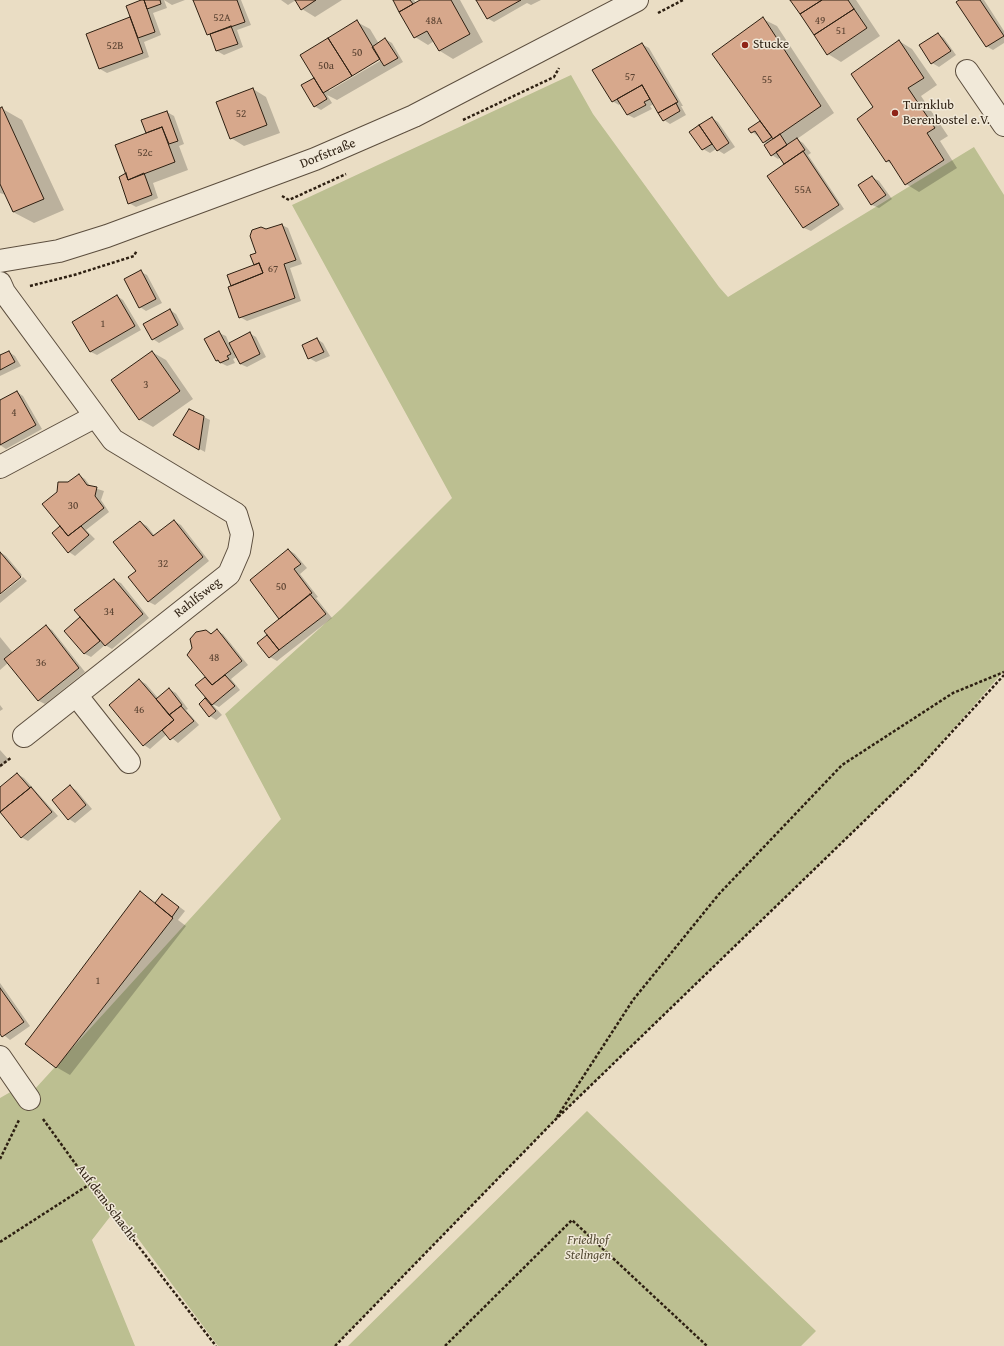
<!DOCTYPE html>
<html>
<head>
<meta charset="utf-8">
<style>
  body { margin:0 }
  canvas { display:block; background:#eaddc4 }
</style>
</head>
<body>
<canvas width="1004" height="1346"></canvas>
<script>
const c = document.querySelector('canvas').getContext('2d');
c.lineJoin = 'round';
function fillPath(path, color) {
  c.fillStyle = color;
  c.fill(path, 'evenodd');
}
function poly(rows) {
  const path = new Path2D();
  for (const r of rows) {
    path.moveTo(r[0], r[1]);
    for (let i = 2; i < r.length; i += 2) path.lineTo(r[i], r[i + 1]);
  }
  return path;
}
function strokePath(path, color, width, dash) {
  c.strokeStyle = color;
  c.lineWidth = width;
  c.lineCap = dash ? 'butt' : 'round';
  c.setLineDash(dash || []);
  c.stroke(path);
}
function write(font, color, halo, rows, align = 'center') {
  c.font = font + ' "Gentium Book Plus",serif';
  c.lineWidth = 3;
  c.setLineDash([]);
  c.textBaseline = 'middle';
  c.strokeStyle = halo;
  c.fillStyle = color;
  for (const [text, x, y, turn = 0] of rows) {
    c.save();
    c.translate(x, y);
    c.rotate((+turn || 0) * Math.PI / 180);
    c.textAlign = isNaN(turn) ? turn : align;
    if (halo) c.strokeText(text, 0, 0);
    c.fillText(text, 0, 0);
    c.restore();
  }
}
fillPath(poly([
  [571,75,593,114,719,287,728,297,974,147,1004,195,1004,671,919,768,553,1122,335,1346,218,1346,116,1209,92,1240,135,1346,0,1346,0,1098,21,1086,24,1101,281,819,225,714,341,609,452,498,292,205],
  [587,1111,816,1331,801,1346,348,1346]
]), '#bcbf91');
fillPath(poly([
  [144,0,185,0,172,5,164,0,167,8,153,13,161,35,144,42,149,57,107,73,100,69,87,34,131,18],
  [194,0,241,0,251,25,237,30,243,47,224,55,217,51,212,37,208,34],
  [281,0,296,0,288,5],
  [296,0,342,0,315,17,302,9],
  [394,0,414,0,416,3,422,0,460,0,483,42,453,59,440,51,434,41,428,45,415,37],
  [477,0,541,0,531,5,527,3,494,22,487,18],
  [791,0,856,0,880,36,841,62,828,54],
  [961,0,984,0,1004,31,1004,43,993,50,986,46],
  [763,19,777,26,834,113,797,139,803,143,811,153,808,155,844,209,811,231,804,228,768,176,785,164,781,157,778,159,772,155,767,144,749,129,762,121],
  [357,22,370,29,379,44,385,39,392,43,403,62,337,100,327,95,332,103,321,110,314,106,315,78],
  [384,56,385,58,329,91,329,89],
  [938,34,944,38,956,55,939,67,932,63,921,45],
  [899,41,912,49,937,85,921,96,948,136,940,141,957,168,919,192,906,184,894,165,886,161,874,108],
  [642,44,649,48,683,106,681,106,686,115,670,124,664,120,654,104,650,106,652,109,634,118,628,115,621,103,619,105,612,101],
  [253,89,266,97,280,133,244,146,231,138],
  [1,108,22,120,64,210,34,223,13,212,6,195,0,193,0,109],
  [167,112,174,116,184,144,179,146,188,170,153,183,158,198,136,207,129,203,127,174,149,133,147,132],
  [712,118,718,122,735,147,724,154,716,149,710,153,703,149,691,132],
  [872,177,879,181,892,199,879,208,872,205,860,185],
  [282,225,288,228,302,264,290,268,301,301,247,321,240,317,258,253,266,230],
  [141,272,147,275,162,303,146,311,140,307],
  [117,296,123,300,141,330,97,355,91,352,73,322],
  [170,310,176,314,184,329,159,343,153,339],
  [219,333,226,336,229,343,249,333,256,337,266,357,247,367,240,364,237,357,233,359,235,363,227,366,223,364,216,361],
  [317,339,323,343,330,356,316,362,309,358],
  [9,352,15,356,21,366,0,376,0,356],
  [152,352,166,360,193,399,153,427,139,419],
  [17,392,23,396,42,429,6,449,0,445,0,401],
  [204,417,210,420,205,452,174,435],
  [79,475,85,479,91,487,104,491,101,500,109,512,86,530,95,539,75,556,69,552,61,526],
  [174,521,181,525,209,561,155,605,149,602,129,577,137,571,140,522,147,526,155,536],
  [289,550,295,554,307,568,300,574,318,597,316,598,332,618,277,661,270,657,259,643,269,635,281,619],
  [0,552,6,556,22,575,0,593],
  [23,577,27,581,0,603,0,595],
  [114,580,121,583,149,618,112,649,105,645,91,657,85,654,65,631,81,617],
  [46,626,52,630,85,672,45,704,39,701,8,663,0,670,0,637,13,653],
  [206,631,213,634,217,631,223,634,248,665,231,679,240,690,219,707,212,704,222,715,216,720,210,716,205,699,211,703,197,685,207,677],
  [139,680,146,684,158,698,169,689,176,693,188,709,186,710,199,725,178,743,167,734,150,749,144,745],
  [0,705,3,709,0,711],
  [0,750,9,760,0,768],
  [17,774,24,778,58,816,28,841,21,837,0,810,0,788],
  [70,787,76,790,92,809,75,823,69,819],
  [140,892,157,903,163,896,169,899,185,911,178,920,186,926,70,1075,56,1067],
  [152,900,160,906,158,907,151,901],
  [0,983,30,1026,10,1040,0,1032]
]), '#0003');
const building = poly([
  [141,0,144,0,155,32,138,38,126,6,141,0],
  [144,0,160,0,161,4,147,9,144,0],
  [193,0,237,0,245,22,207,35,193,0],
  [295,0,316,0,301,10,295,0],
  [393,0,410,0,413,4,399,12,393,0],
  [420,0,451,0,470,34,439,51,427,31,414,38,399,12,420,0],
  [476,0,521,0,487,19,476,0],
  [790,0,822,0,800,14,790,0],
  [822,0,848,0,854,9,814,35,800,14,822,0],
  [959,0,980,0,1004,36,986,47,956,2,959,0],
  [854,9,867,28,827,55,814,35,854,9],
  [130,17,143,53,99,69,86,34,130,17],
  [763,17,821,106,773,139,712,54,763,17],
  [357,20,380,59,352,76,328,38,357,20],
  [231,26,238,44,216,51,210,34,231,26],
  [938,33,951,51,931,64,919,45,938,33],
  [328,38,352,76,323,93,300,55,328,38],
  [385,38,398,58,384,66,372,47,385,38],
  [899,40,924,78,908,88,935,128,927,133,944,160,905,185,889,160,886,162,857,119,873,107,851,74,899,40],
  [642,43,678,102,658,113,642,85,612,102,592,70,642,43],
  [314,78,327,99,314,107,301,85,314,78],
  [642,85,650,99,644,102,646,105,627,115,617,99,642,85],
  [253,88,267,125,230,139,216,102,253,88],
  [676,103,680,111,663,121,658,113,676,103],
  [2,107,44,199,13,212,0,184,0,108,2,107],
  [167,111,178,141,169,144,162,127,146,133,141,120,167,111],
  [712,117,729,143,717,151,699,125,712,117],
  [760,121,772,137,763,143,755,131,751,133,748,129,760,121],
  [699,125,712,144,702,150,689,132,699,125],
  [162,127,175,162,128,180,115,145,162,127],
  [780,134,787,145,771,156,764,145,780,134],
  [797,138,805,150,784,164,776,152,797,138],
  [803,151,839,205,803,228,767,176,803,151],
  [126,173,128,180,144,173,152,195,128,204,119,177,126,173],
  [872,176,886,195,871,205,858,185,872,176],
  [282,224,296,260,284,264,295,298,239,318,228,287,263,273,259,263,254,265,250,255,256,253,250,236,252,230,261,227,266,229,282,224],
  [259,263,263,273,231,286,227,275,259,263],
  [141,270,156,299,139,308,124,279,141,270],
  [117,295,135,326,90,352,72,322,117,295],
  [170,309,178,325,152,340,143,324,170,309],
  [219,331,231,354,227,356,229,359,220,363,218,360,216,361,204,339,219,331],
  [250,332,260,354,240,364,229,343,250,332],
  [317,338,324,352,308,359,302,345,317,338],
  [9,351,15,362,0,370,0,355,9,351],
  [152,351,180,391,139,420,111,380,152,351],
  [17,391,36,425,0,445,0,400,17,391],
  [189,409,204,416,199,450,173,435,189,409],
  [79,474,87,485,97,487,95,496,104,508,68,536,42,504,57,492,58,482,68,482,79,474],
  [174,520,203,557,148,602,128,577,136,571,113,542,140,521,153,536,174,520],
  [60,526,68,536,81,526,89,535,68,553,52,533,60,526],
  [288,549,301,564,294,569,312,593,279,619,250,580,288,549],
  [0,552,21,577,0,594,0,552],
  [114,579,143,614,105,646,74,610,114,579],
  [310,594,326,614,279,650,264,631,310,594],
  [80,617,100,641,84,654,64,631,80,617],
  [46,625,79,668,38,701,4,659,46,625],
  [217,629,242,661,212,685,187,655,192,648,190,639,196,632,206,630,211,634,217,629],
  [267,635,279,650,269,658,257,643,267,635],
  [225,675,235,686,212,705,195,685,205,677,212,685,225,675],
  [139,679,174,720,143,746,109,705,139,679],
  [169,688,182,705,169,715,156,699,169,688],
  [205,698,216,711,209,717,199,704,205,698],
  [181,706,194,721,170,740,162,730,174,720,169,715,181,706],
  [17,773,30,788,0,812,0,787,17,773],
  [70,785,86,805,68,820,52,800,70,785],
  [31,787,52,812,21,838,0,812,31,787],
  [140,891,173,918,56,1068,25,1044,140,891],
  [162,894,179,907,172,917,155,903,162,894],
  [0,988,24,1022,2,1037,0,1034,0,988]
]);
fillPath(building, '#d7a88c');
strokePath(building, '#2d1f11', 1);
const minor = poly([
  [967,71,1004,125],
  [0,261,59,251,107,236,315,159,414,116,637,0],
  [0,283,4,292,113,440,236,514,242,534,239,551,229,574,76,695,129,762],
  [0,467,94,417],
  [24,736,76,695],
  [0,1057,29,1099]
]);
strokePath(minor, '#5c4e3e', 24);
strokePath(poly([
  [658,13,683,0],
  [463,120,554,77,559,68],
  [282,196,289,200,346,174],
  [30,286,74,275,134,256,137,250],
  [0,766,12,757],
  [557,1117,633,1000,719,894,842,765,953,693,1004,672],
  [43,1119,90,1184,216,1346],
  [0,1159,19,1120],
  [0,1242,90,1184],
  [335,1346,553,1122,919,768,1004,675],
  [445,1346,572,1220,707,1346]
]), '#2d1f11', 2.5, [3, 2]);
strokePath(minor, '#f1e9d9', 22);
for (const [x, y, r, color] of [
  [745,45,4,"#8f2418"],
  [895,113,4,"#8f2418"]
]) {
  const dot = new Path2D();
  dot.arc(x, y, r, 0, 2 * Math.PI);
  c.fillStyle = color;
  c.fill(dot);
  strokePath(dot, '#f1e9d9', 1.5);
}
write('11px', '#584130', null, [
  ["52A",222,18],
  ["48A",434,21],
  ["49",820,21],
  ["51",841,31],
  ["52B",115,46],
  ["50",357,53],
  ["50a",326,66],
  ["57",630,77],
  ["55",767,80],
  ["52",241,114],
  ["52c",145,153],
  ["55A",803,190],
  ["67",273,269],
  ["1",103,324],
  ["3",146,385],
  ["4",14,413],
  ["30",73,506],
  ["32",163,564],
  ["50",281,587],
  ["34",109,612],
  ["48",214,658],
  ["36",41,663],
  ["46",139,710],
  ["1",98,981]
]);
write('13px', '#2d1f11', '#f1e9d9', [
  ["Stucke",753,45],
  ["Turnklub",903,106],
  ["Berenbostel e.V.",903,121]
], 'left');
write('13px', '#2d1f11', '#f1e9d9', [
  ["Dorfstraße",328,154,-22],
  ["Rahlfsweg",198,598,-38],
  ["Auf dem Schacht",106,1203,53]
]);
write('italic 13px', '#584f37', '#f1e9d9', [
  ["Friedhof",588,1241],
  ["Stelingen",588,1256]
]);
</script>
</body>
</html>
